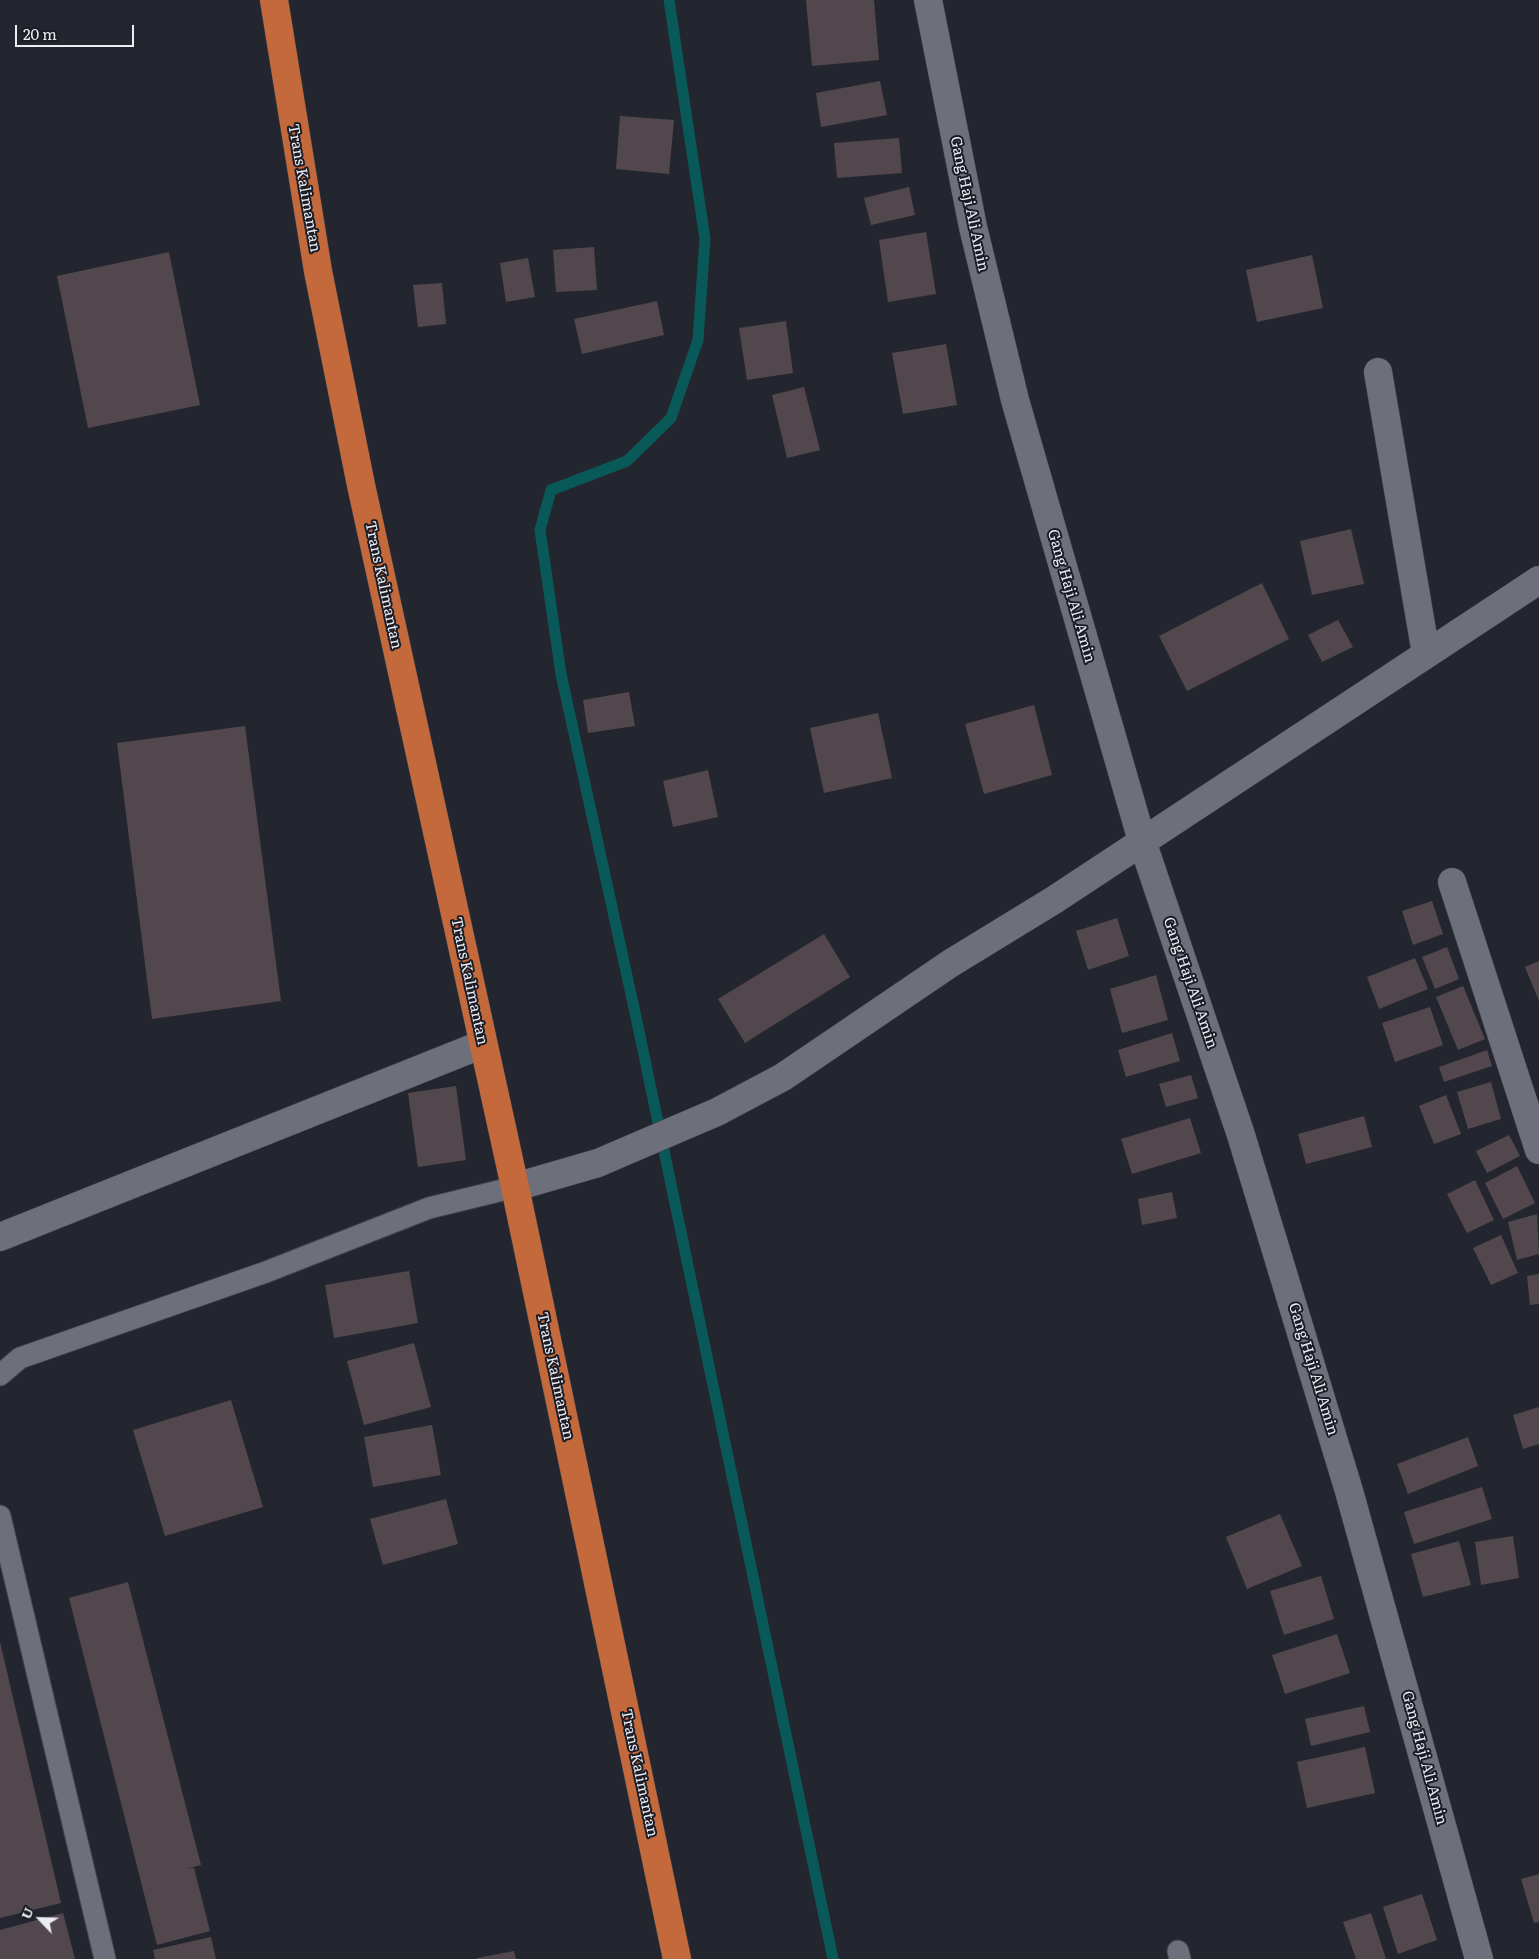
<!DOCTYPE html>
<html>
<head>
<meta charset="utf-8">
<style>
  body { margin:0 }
  #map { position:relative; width:1539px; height:1959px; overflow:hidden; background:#24262f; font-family:Literata,serif }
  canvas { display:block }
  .north { position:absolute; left:15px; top:1894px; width:50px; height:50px; -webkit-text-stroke:4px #1b1c25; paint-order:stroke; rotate:294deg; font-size:14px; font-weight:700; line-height:20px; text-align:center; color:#ebedf3 }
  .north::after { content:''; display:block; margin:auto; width:18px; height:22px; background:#ebedf3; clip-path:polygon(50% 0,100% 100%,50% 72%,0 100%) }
  .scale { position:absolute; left:15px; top:25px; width:119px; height:22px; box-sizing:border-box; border:2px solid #ebedf3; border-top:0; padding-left:6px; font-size:15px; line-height:18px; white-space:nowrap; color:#ebedf3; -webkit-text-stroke:4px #1b1c25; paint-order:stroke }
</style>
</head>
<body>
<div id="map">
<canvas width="1539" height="1959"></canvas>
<div class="north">U</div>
<div class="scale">20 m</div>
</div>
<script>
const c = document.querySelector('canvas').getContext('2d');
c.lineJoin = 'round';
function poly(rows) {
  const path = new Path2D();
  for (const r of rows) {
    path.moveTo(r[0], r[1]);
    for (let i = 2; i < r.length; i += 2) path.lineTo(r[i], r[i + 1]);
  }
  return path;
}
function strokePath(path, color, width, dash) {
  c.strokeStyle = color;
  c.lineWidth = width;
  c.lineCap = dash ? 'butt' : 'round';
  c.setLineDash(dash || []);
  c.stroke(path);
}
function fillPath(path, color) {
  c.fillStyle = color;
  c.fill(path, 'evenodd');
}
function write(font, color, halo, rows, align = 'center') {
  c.font = font + ' Literata,serif';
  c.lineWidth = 4;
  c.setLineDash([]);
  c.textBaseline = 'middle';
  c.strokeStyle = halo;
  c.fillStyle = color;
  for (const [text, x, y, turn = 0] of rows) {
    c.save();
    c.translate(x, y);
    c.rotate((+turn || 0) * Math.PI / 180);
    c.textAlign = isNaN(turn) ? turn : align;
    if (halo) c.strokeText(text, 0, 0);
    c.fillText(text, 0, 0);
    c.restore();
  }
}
strokePath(poly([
  [669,0,705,239,698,340,671,418,627,461,551,490,540,530,561,674,636,1017,833,1959]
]), '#0a5959', 11);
fillPath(poly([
  [806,0,874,0,879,60,812,66],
  [880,81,887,115,821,127,816,93],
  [620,116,674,120,669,174,616,169],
  [899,138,902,173,837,178,834,143],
  [909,187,915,215,871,225,864,198],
  [926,232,936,294,888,302,879,240],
  [594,247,597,290,556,292,553,250],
  [169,252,200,405,88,428,57,276],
  [1312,255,1323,308,1257,322,1246,270],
  [528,258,535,297,506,302,500,263],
  [442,283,446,324,418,327,413,285],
  [657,301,664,335,582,354,574,319],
  [786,321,793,373,747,380,739,328],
  [946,344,957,405,903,414,892,353],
  [804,387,820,450,787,458,772,395],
  [1351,529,1364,584,1312,595,1300,541],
  [1262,583,1289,639,1187,691,1159,636],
  [1338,620,1353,647,1322,662,1308,635],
  [629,692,635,726,588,733,583,700],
  [1034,705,1052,775,984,794,965,724],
  [878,713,892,778,824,793,810,728],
  [245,726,281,1001,152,1019,117,743],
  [708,770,718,817,673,827,663,781],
  [1432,901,1443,934,1413,945,1402,911],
  [1117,918,1129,956,1088,970,1076,931],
  [824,934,850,977,745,1043,718,999],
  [1447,947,1459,979,1435,989,1422,957],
  [1415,958,1428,989,1379,1009,1367,977],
  [1539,961,1539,1001,1525,967],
  [1156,975,1168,1020,1122,1033,1110,989],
  [1463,986,1485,1039,1458,1050,1436,997],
  [1430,1007,1443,1045,1395,1062,1382,1023],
  [1172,1033,1180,1061,1126,1077,1118,1050],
  [1487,1050,1492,1066,1444,1082,1439,1067],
  [1191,1075,1198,1098,1166,1107,1159,1084],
  [1491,1082,1501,1119,1468,1129,1457,1092],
  [456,1086,466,1160,418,1167,408,1093],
  [1446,1095,1461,1134,1434,1144,1419,1106],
  [1364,1116,1372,1147,1306,1164,1298,1134],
  [1190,1118,1201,1153,1132,1174,1121,1139],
  [1509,1135,1520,1156,1487,1173,1476,1151],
  [1517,1166,1535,1203,1503,1219,1485,1183],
  [1475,1180,1494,1220,1467,1233,1447,1194],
  [1172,1192,1177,1218,1142,1225,1138,1199],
  [1537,1214,1539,1254,1517,1260,1508,1222],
  [1501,1235,1518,1273,1491,1285,1473,1248],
  [409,1271,418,1323,334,1338,325,1285],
  [1539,1274,1539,1304,1530,1305,1527,1276],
  [414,1343,431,1407,364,1425,347,1361],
  [231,1400,263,1507,165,1536,133,1430],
  [1539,1407,1539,1444,1523,1449,1513,1415],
  [432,1425,441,1475,373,1487,364,1437],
  [1468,1437,1478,1466,1408,1494,1397,1464],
  [1482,1487,1492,1519,1414,1544,1404,1512],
  [446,1499,458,1544,383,1565,370,1519],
  [1280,1514,1302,1566,1247,1589,1226,1537],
  [1513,1536,1519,1578,1481,1585,1475,1542],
  [1459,1541,1471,1585,1423,1597,1411,1554],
  [1321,1576,1334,1619,1284,1635,1270,1591],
  [128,1582,201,1865,187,1869,194,1868,210,1931,157,1945,69,1598],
  [1337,1634,1350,1673,1285,1694,1272,1655],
  [0,1642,61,1903,0,1918],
  [1364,1706,1370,1732,1311,1746,1305,1719],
  [1365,1747,1375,1793,1307,1808,1297,1762],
  [1539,1874,1539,1922,1534,1923,1521,1879],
  [1422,1894,1437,1940,1398,1954,1383,1907],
  [63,1913,75,1959,0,1959,0,1930],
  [1371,1913,1386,1959,1356,1959,1343,1922],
  [211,1937,216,1959,155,1959,153,1950],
  [514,1951,516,1959,477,1959,477,1958]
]), '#52474d');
const lane = poly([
  [0,1375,20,1358,266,1272,429,1208,515,1187],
  [0,1516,105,1959],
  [1178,1951,1180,1959]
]);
const street = poly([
  [928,0,973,227,1015,400,1142,841,1241,1135,1349,1491,1479,1959],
  [1378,372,1426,654],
  [1452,882,1539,1150],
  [515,1187,598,1163,717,1112,783,1077,951,963,1054,900,1539,580],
  [0,1237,483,1044]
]);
const highway = poly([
  [274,0,318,271,361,485,515,1187,677,1959]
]);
strokePath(lane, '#42444c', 23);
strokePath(street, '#42444c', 29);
strokePath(highway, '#42444c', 29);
strokePath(lane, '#6d6f7a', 21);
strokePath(street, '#6d6f7a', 28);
strokePath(highway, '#c3693b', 28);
write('15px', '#ebedf3', '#1b1c25', [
  ["Trans Kalimantan",304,188,80],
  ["Gang Haji Ali Amin",969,204,78],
  ["Trans Kalimantan",383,585,78],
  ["Gang Haji Ali Amin",1071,596,74],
  ["Trans Kalimantan",469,981,78],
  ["Gang Haji Ali Amin",1190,983,71],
  ["Gang Haji Ali Amin",1313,1369,73],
  ["Trans Kalimantan",555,1376,78],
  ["Gang Haji Ali Amin",1424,1758,75],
  ["Trans Kalimantan",639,1773,78]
]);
</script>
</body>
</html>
